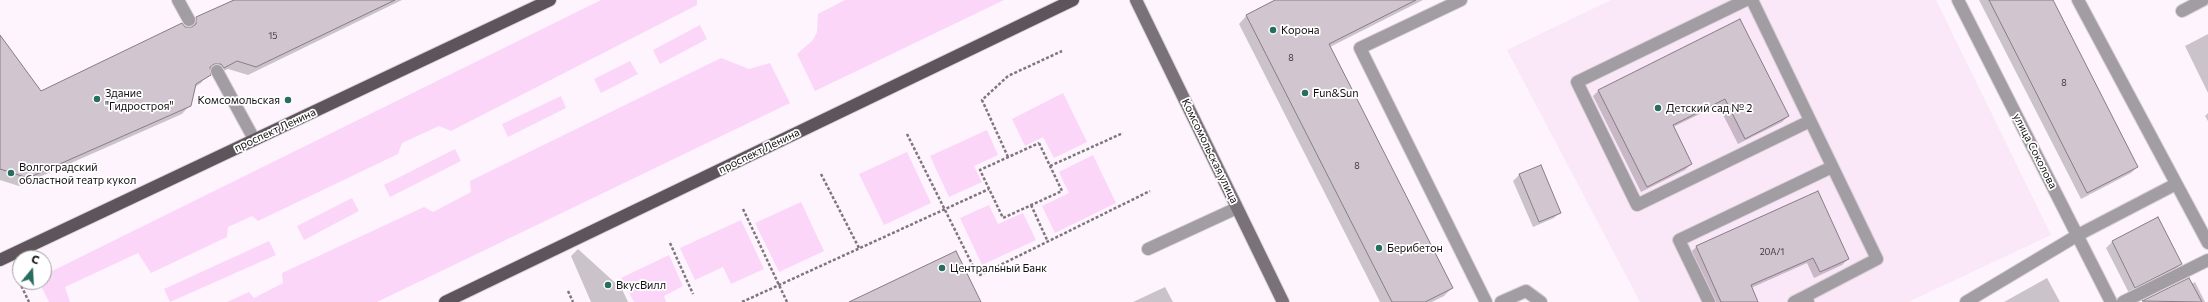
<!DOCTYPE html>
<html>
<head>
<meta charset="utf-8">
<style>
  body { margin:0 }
  #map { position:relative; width:2208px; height:302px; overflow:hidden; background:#fef4fd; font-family:Commissioner,sans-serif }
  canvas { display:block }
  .north { position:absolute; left:12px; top:250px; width:40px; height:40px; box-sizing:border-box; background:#fff; border:1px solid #a09fa0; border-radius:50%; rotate:18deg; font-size:11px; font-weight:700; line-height:16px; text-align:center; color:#120e11 }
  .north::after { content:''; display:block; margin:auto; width:14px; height:18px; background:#276d60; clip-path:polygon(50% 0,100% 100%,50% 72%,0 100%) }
</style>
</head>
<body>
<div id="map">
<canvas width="2208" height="302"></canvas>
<div class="north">С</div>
</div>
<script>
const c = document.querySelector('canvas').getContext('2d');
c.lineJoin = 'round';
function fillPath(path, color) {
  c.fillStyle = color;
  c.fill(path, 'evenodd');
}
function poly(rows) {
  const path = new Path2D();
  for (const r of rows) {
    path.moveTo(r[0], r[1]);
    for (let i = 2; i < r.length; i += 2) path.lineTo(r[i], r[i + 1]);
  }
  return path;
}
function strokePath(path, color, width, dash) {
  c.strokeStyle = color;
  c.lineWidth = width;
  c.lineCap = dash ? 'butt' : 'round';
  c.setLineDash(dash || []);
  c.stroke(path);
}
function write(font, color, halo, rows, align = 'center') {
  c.font = font + ' Commissioner,sans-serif';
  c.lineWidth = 3.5;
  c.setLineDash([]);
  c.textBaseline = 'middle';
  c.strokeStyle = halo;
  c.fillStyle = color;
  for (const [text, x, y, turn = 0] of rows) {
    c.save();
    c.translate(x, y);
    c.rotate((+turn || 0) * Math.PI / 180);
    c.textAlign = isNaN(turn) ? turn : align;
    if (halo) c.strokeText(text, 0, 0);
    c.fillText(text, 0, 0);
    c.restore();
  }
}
fillPath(poly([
  [1611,0,1936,0,2051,235,1908,302,1640,302,1507,50]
]), '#fae7f8');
fillPath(poly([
  [601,0,697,0,697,5,451,131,439,126,402,143,398,154,258,221,252,216,228,227,227,237,151,273,138,253,65,287,70,302,49,302,39,282,44,282,44,275],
  [845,0,1004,0,815,91,797,54,813,40,817,32,818,14],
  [700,25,707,39,660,64,653,50],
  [721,58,749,69,770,63,790,103,377,302,227,302,249,292,254,298,283,283,282,273,424,207,433,212,471,192,470,181],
  [630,61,638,74,601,93,594,79],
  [1063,93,1087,142,1054,158,1043,137,1025,146,1012,119],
  [561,96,566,108,508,137,502,124],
  [987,130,998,155,974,166,982,182,949,197,930,156],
  [455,149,461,161,390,197,384,185],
  [907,152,931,203,884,225,859,174],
  [1093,155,1116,203,1055,233,1042,206,1069,193,1059,172],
  [352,198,359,211,304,240,297,226],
  [801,202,824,251,779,272,755,223],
  [989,205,998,224,1023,213,1036,240,982,265,960,218],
  [741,220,764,269,731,284,723,267,695,280,680,248],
  [269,241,276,255,170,302,164,289],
  [669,255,683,286,664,296,666,302,634,302,621,278]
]), '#fbd6f8');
fillPath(poly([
  [233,0,402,0,248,75,228,69,215,75,210,72,201,83,195,87,190,105,182,114,19,186,0,180,0,37,41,92,188,28,196,18],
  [1278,0,1423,0,1330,47,1452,288,1444,296,1432,302,1380,302,1239,24,1247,15],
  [1979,0,2052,0,2137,167,2131,173,2081,199],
  [1740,20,1788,116,1782,122,1738,144,1718,105,1673,127,1691,164,1685,170,1641,192,1593,96,1599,90],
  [2208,34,2208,93,2185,46],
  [2208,113,2208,121,2205,116],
  [1541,166,1560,212,1554,218,1533,227,1513,181,1519,175],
  [2158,218,2181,264,2175,270,2129,293,2106,248,2112,242],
  [1697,246,1848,259,1842,265,1814,278,1807,263,1751,288,1753,302,1713,302,1691,252],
  [578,249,622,289,628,302,591,302,571,256],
  [2047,278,2060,302,2004,302],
  [2189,279,2191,284,2195,282,2205,302,2142,302],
  [1165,287,1173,302,1133,302]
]), '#0003');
const building = poly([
  [234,0,395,0,256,67,237,61,224,68,221,64,214,64,210,67,211,75,196,84,191,106,28,178,0,169,0,35,41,91,182,23,185,27,192,27,196,24,196,17,234,0],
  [1275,0,1416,0,1329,44,1453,288,1425,302,1392,302,1246,15,1275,0],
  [1989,0,2053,0,2138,167,2087,193,1989,0],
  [1740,19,1789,116,1745,139,1725,99,1673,125,1692,164,1647,187,1598,90,1740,19],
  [1541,165,1561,213,1539,222,1519,174,1541,165],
  [1818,191,1849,259,1820,272,1813,258,1751,285,1758,302,1721,302,1696,246,1818,191],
  [2158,217,2182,264,2135,288,2112,241,2158,217],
  [956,251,981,302,849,302,956,251],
  [2189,278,2202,302,2142,301,2189,278]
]);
fillPath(building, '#d1c5cf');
strokePath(building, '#887d87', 1);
const lane = poly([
  [178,0,189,20],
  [1461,0,1360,48,1486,302],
  [1746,0,1577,82,1637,205,1810,121],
  [1752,0,1877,259,1806,296,1808,302],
  [2078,0,2208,243],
  [2182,11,2203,0],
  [217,71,254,139],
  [1148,249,1237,208],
  [1501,302,1526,291,1541,302],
  [1709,302,1679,240,1832,167],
  [1794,302,1806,296],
  [1966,302,2078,235,2176,184],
  [2123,302,2208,260]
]);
const street = poly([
  [1958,0,2111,302]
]);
const secondary = poly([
  [1136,0,1283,302]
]);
const primary = poly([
  [0,260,550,0],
  [445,302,1073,0]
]);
strokePath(lane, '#d8cfd7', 14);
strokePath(street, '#d8cfd7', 14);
strokePath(secondary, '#d8cfd7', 14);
strokePath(primary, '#d8cfd7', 14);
strokePath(poly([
  [907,134,978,276,1150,191],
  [1039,143,1062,191,1003,218,980,170,1039,143],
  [1008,157,982,100,1008,76,1062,51],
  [1050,166,1123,133],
  [821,174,859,248],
  [1031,205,1048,242],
  [743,209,787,302],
  [670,243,693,294],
  [17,277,29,302],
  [568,291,573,302],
  [742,302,989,189]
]), '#7d767c', 2.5, [3, 2]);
strokePath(lane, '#a29da2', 12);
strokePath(street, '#a29da2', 12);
strokePath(secondary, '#7a7279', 12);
strokePath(primary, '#5d545c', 12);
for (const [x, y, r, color] of [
  [1273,30,4,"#276d60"],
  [1305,93,4,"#276d60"],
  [97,99,4,"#276d60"],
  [288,100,4,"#276d60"],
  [1658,108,4,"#276d60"],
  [11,173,4,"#276d60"],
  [1379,248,4,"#276d60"],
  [942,268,4,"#276d60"],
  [608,285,4,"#276d60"]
]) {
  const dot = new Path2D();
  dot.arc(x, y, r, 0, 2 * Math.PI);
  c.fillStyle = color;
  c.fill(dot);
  strokePath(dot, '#fff', 1.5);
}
write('9px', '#423c40', null, [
  ["15",273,36],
  ["8",1291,58],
  ["8",2064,83],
  ["8",1357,166],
  ["20А/1",1772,252]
]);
write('11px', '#120e11', '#fff', [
  ["Корона",1281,30],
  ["Здание",105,93],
  ["\"Гидростроя\"",105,106],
  ["Fun&Sun",1313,93],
  ["Комсомольская",280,100,"right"],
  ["Детский сад № 2",1666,108],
  ["Волгоградский",19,167],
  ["областной театр кукол",19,180],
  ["Берибетон",1387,248],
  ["Центральный Банк",950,268],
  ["ВкусВилл",616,285]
], 'left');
write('11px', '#120e11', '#fff', [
  ["проспект Ленина",275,130,-25],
  ["проспект Ленина",759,151,-26],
  ["Комсомольская улица",1210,151,64],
  ["улица Соколова",2035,151,63]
]);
</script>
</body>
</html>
